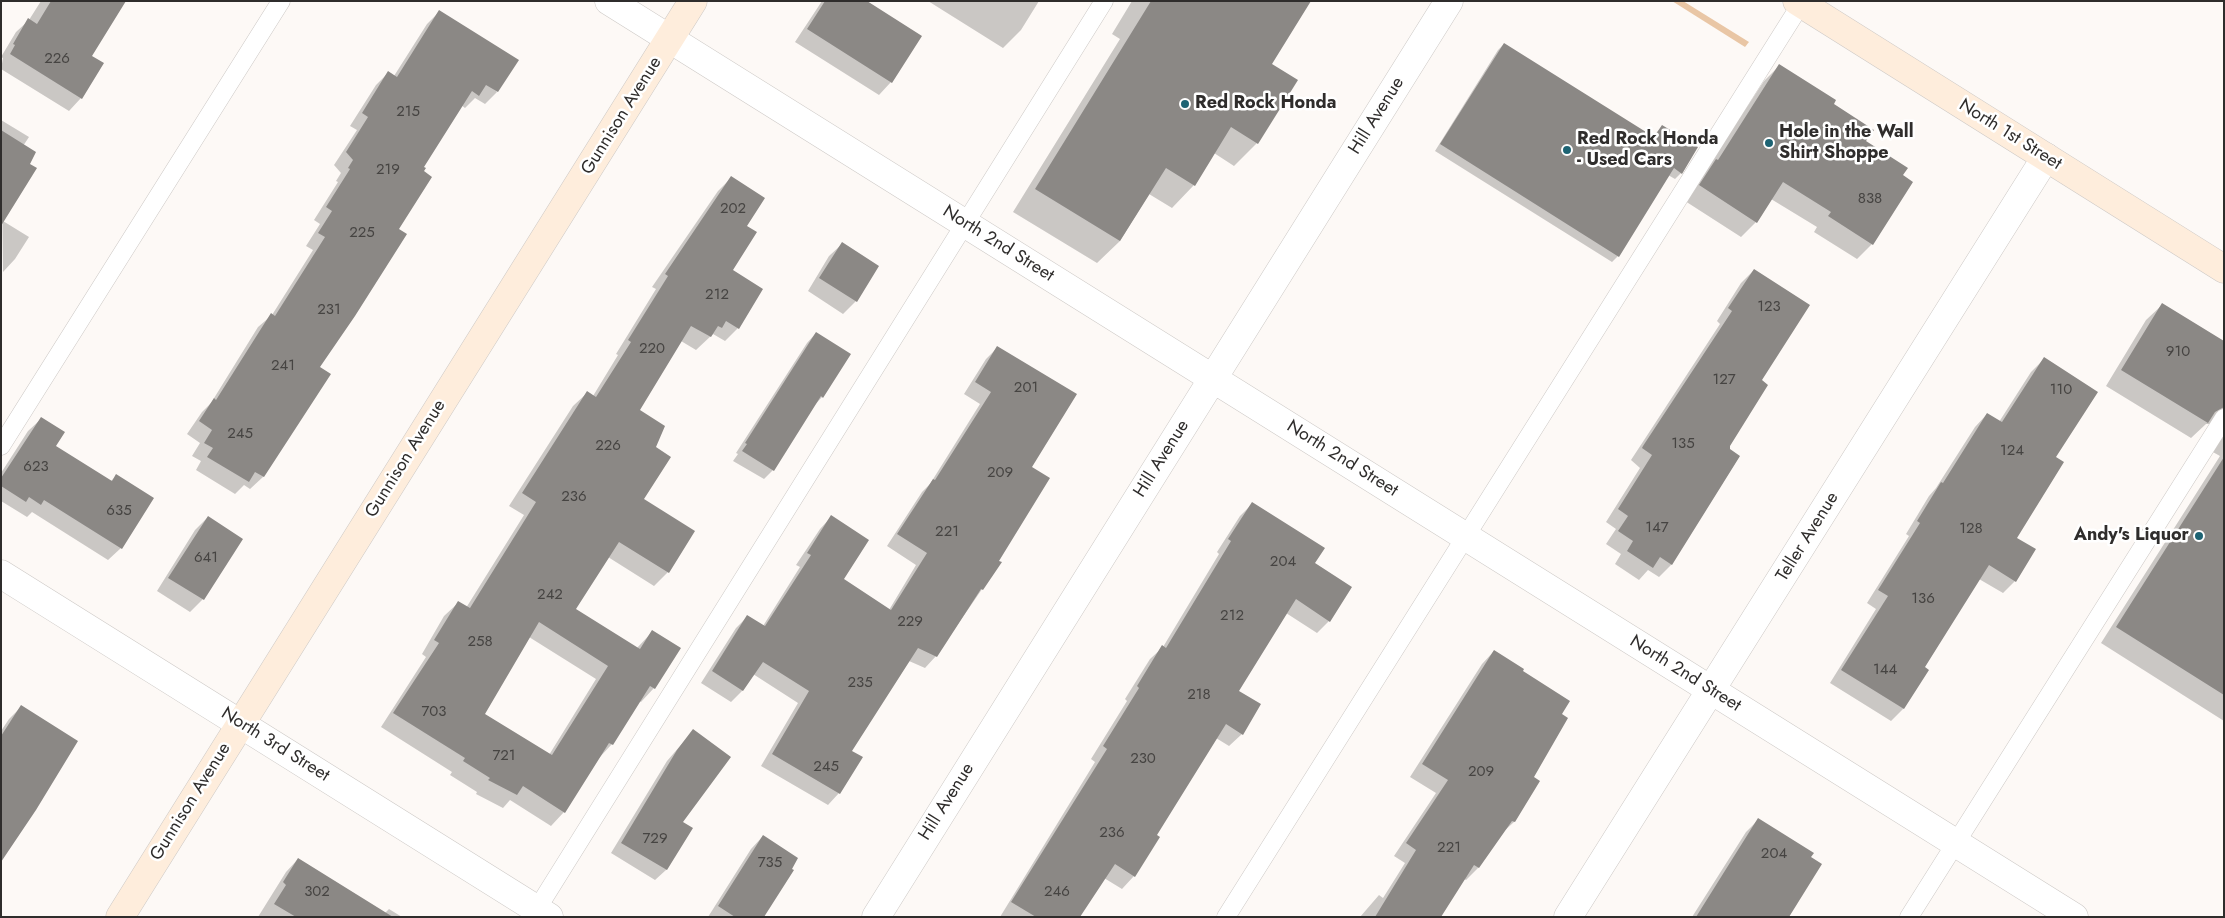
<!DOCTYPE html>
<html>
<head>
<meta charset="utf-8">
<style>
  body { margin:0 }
  #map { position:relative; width:2225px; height:918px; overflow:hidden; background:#fdf9f6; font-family:Jost,sans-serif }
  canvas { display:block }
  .frame { position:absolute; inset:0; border:2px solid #2f2d2c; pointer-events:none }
</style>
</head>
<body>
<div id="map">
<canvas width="2225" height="918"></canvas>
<div class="frame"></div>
</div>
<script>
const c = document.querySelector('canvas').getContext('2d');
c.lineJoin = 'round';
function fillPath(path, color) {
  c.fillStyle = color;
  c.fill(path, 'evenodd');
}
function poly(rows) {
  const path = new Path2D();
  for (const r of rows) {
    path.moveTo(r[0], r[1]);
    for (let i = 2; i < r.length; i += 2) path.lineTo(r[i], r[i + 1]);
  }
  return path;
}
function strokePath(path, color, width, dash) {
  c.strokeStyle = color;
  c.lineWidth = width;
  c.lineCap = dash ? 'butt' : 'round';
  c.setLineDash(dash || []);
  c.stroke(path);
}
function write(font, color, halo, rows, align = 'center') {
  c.font = font + ' Jost,sans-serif';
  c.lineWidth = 5;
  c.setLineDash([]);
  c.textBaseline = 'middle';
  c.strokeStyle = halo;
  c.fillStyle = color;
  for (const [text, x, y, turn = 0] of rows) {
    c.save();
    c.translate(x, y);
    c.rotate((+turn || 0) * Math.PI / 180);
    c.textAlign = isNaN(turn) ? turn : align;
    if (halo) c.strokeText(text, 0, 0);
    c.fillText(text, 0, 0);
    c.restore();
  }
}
fillPath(poly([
  [1672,1,1683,1,1749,42,1745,47]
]), '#e9c6a5');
fillPath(poly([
  [41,1,125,1,90,57,81,98,69,111,1,69,3,58,1,57,16,32,29,20],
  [822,1,865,1,891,82,879,95,795,42],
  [928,1,1039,1,1021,30,1003,48],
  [1132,1,1290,1,1270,64,1257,143,1234,166,1214,153,1194,185,1172,208,1149,194,1120,241,1097,263,1013,212,1120,39,1112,34],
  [439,12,497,92,485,104,475,98,465,108,461,105,423,167,398,229,319,368,329,374,263,477,250,489,244,485,235,494,196,470,201,461,192,456,200,443,187,434,202,412,211,403,258,327,272,315,313,250,306,246,320,224,314,220,338,182,336,181,341,173,334,165,357,130,350,126,376,85,388,73,394,76,427,24],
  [1504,44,1652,138,1662,126,1681,173,1675,179,1668,175,1618,256,1612,262,1435,151,1498,50],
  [1779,66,1832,104,1864,142,1872,244,1857,259,1814,232,1817,227,1771,199,1756,222,1741,237,1685,201,1764,81],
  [1,120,29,137,23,146,3,221,29,237,15,259,3,272],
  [731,178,746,226,731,271,738,328,725,341,713,334,696,350,681,341,638,410,654,448,642,500,693,531,668,572,654,586,608,557,574,609,636,649,652,632,679,649,654,688,641,702,639,701,612,744,599,758,564,812,551,826,510,800,503,808,476,794,477,792,450,775,452,772,381,727,426,657,422,654,444,616,458,603,466,608,524,515,509,506,573,406,587,393,593,396,618,355,616,354,656,289,652,287,718,191],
  [529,637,596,679,549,755,484,714],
  [842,244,856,301,843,314,808,291,829,256],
  [1754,270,1760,381,1728,446,1729,450,1739,457,1671,565,1659,577,1648,570,1639,580,1615,564,1621,554,1606,544,1616,529,1606,522,1640,468,1631,460,1720,324,1717,321,1741,283],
  [2162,305,2224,393,2224,721,2101,643,2220,456,2211,451,2213,424,2206,424,2191,438,2106,386,2146,320],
  [816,333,822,397,813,407,773,470,764,479,733,461,738,454,736,453,807,343],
  [998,347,1030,467,998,561,1000,563,936,656,925,668,909,661,851,751,839,793,828,805,761,766,798,703,753,674,742,691,731,702,701,683,736,628,748,616,763,626,800,567,796,565,820,529,831,517,842,579,889,610,916,565,887,546,922,492,930,484,980,404,964,394,986,359],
  [2044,359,2015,539,2015,581,2003,593,1979,579,1924,668,1927,670,1903,709,1891,721,1830,683,1876,609,1867,603,1909,536,1906,534,1929,496,1936,488,1975,427,1987,414,1999,422,2031,372],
  [41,419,54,447,110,482,116,476,121,548,108,560,32,512,27,517,1,501,1,473,28,431],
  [1252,504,1313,564,1329,621,1317,633,1286,613,1237,691,1242,734,1229,746,1216,738,1155,836,1134,876,1122,889,1104,878,1079,917,1000,917,1095,762,1091,759,1127,701,1125,699,1150,659,1163,647,1219,554,1217,552,1240,516],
  [208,517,241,539,203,599,190,612,157,591,195,530],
  [1494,651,1521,672,1560,714,1532,777,1539,781,1514,822,1502,833,1478,868,1466,880,1464,879,1439,917,1360,917,1379,895,1383,898,1405,863,1394,856,1436,793,1410,777,1482,664],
  [21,707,1,851,1,731,9,719],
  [693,731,682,822,691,829,666,870,655,880,611,853,667,761],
  [1758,820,1787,917,1692,917,1746,832],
  [763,836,762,917,708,917,751,849],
  [298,859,385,913,389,909,402,917,258,917,286,872]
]), '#0003');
fillPath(poly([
  [51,1,126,1,92,56,104,63,82,99,10,54,15,45,13,44,28,18,37,24],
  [825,1,867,1,922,36,892,83,807,29],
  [1151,1,1311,1,1272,64,1298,80,1258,144,1231,127,1195,186,1166,168,1120,241,1035,189],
  [439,10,519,60,498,92,486,85,479,96,472,91,424,167,426,168,424,171,432,177,399,229,407,234,355,316,320,367,331,374,264,477,255,472,249,482,207,457,213,448,204,443,212,430,199,421,214,398,216,400,271,313,275,316,325,237,318,233,332,211,326,207,350,169,348,168,353,160,346,152,368,117,362,113,388,71,397,77],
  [1504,43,1654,137,1662,125,1698,147,1682,174,1674,168,1619,257,1440,144],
  [1779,64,1836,100,1834,104,1874,130,1866,141,1908,168,1903,175,1913,182,1873,245,1828,216,1831,212,1783,182,1757,223,1699,185,1716,159,1718,160],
  [1,130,36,152,30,164,37,168,1,226],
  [731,176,765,198,747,226,757,232,733,270,763,289,739,329,726,321,722,328,718,326,711,337,691,326,640,410,665,426,656,447,671,457,644,499,695,531,669,573,619,542,576,609,640,649,652,630,681,648,655,689,650,686,613,745,609,743,565,813,523,786,517,795,488,780,490,778,463,761,465,758,393,713,439,643,434,640,458,601,470,608,536,502,522,493,587,391,596,397,631,342,628,340,668,276,665,274],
  [539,622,608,666,552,755,485,714],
  [842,242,879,266,857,302,819,278],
  [1754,269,1810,305,1762,380,1768,385,1730,446,1730,449,1740,456,1672,565,1660,557,1653,568,1627,551,1633,541,1618,531,1628,516,1618,509,1652,455,1642,448,1643,446,1732,311,1728,308],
  [2162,303,2224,341,2224,407,2215,412,2208,423,2121,370],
  [816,332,851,354,823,398,821,396,774,471,742,451,747,444,745,443],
  [997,346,1077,394,1032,467,1050,478,999,561,1002,562,983,590,981,589,937,657,918,648,852,751,863,757,840,794,772,754,809,691,763,662,743,691,712,671,747,615,765,626,811,555,807,553,831,515,869,540,844,579,891,610,927,553,897,534,933,479,935,480,991,392,975,382],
  [2044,357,2098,392,2056,457,2064,462,2017,538,2036,549,2016,582,1989,565,1925,667,1929,670,1904,709,1841,670,1888,596,1878,590,1920,523,1917,521,1941,482,1943,483,1987,413,2002,422],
  [41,417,65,432,56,446,112,481,116,474,154,498,122,549,44,500,41,505,29,497,26,502,1,486,1,478],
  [2224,457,2224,695,2116,627],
  [1252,502,1325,548,1315,563,1352,587,1330,622,1296,599,1239,691,1261,704,1243,735,1226,724,1157,835,1160,837,1135,877,1115,864,1080,917,1036,917,1011,902,1107,749,1103,746,1139,688,1137,686,1162,645,1166,648,1231,541,1228,539],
  [208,516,243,539,204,600,168,578],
  [1494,650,1524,669,1523,671,1570,701,1562,714,1568,718,1534,777,1540,781,1515,822,1512,821,1479,868,1474,865,1441,917,1375,917,1416,850,1406,843,1448,780,1422,764],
  [21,705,78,741,36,810,1,862,1,736],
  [693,729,731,757,683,822,693,828,667,870,621,843,677,750],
  [1758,818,1814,853,1811,857,1822,864,1789,917,1696,917],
  [763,835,798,858,792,869,794,870,764,917,735,917,718,906],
  [298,858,393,917,296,917,274,904,286,885,283,882]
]), '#8b8885');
const lane = poly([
  [1,446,281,1],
  [532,917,1104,1],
  [1226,917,1801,4],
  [1909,917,2224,418]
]);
const street = poly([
  [609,1,2074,917],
  [1,574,549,917],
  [876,917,1449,1],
  [1568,917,2046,157]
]);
const secondary = poly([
  [1797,1,2224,269],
  [120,917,693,1]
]);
strokePath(lane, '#ccc8c5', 19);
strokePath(street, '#ccc8c5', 29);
strokePath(secondary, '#ccc8c5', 29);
strokePath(lane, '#fff', 18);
strokePath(street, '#fff', 28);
strokePath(secondary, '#feeddc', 28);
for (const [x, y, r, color] of [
  [1185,104,5,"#1d6373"],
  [1769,143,5,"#1d6373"],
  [1567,150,5,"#1d6373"],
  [2199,536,5,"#1d6373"]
]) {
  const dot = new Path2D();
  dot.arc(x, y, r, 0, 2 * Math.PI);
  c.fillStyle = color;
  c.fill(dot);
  strokePath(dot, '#fff', 2);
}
write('15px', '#464442', null, [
  ["226",57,59],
  ["215",408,112],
  ["219",388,170],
  ["838",1870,199],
  ["202",733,209],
  ["225",362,233],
  ["212",717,295],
  ["123",1769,307],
  ["231",329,310],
  ["220",652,349],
  ["910",2178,352],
  ["241",283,366],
  ["127",1724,380],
  ["201",1026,388],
  ["110",2061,390],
  ["245",240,434],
  ["135",1683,444],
  ["226",608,446],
  ["124",2012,451],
  ["623",36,467],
  ["209",1000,473],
  ["236",574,497],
  ["635",119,511],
  ["147",1657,528],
  ["128",1971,529],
  ["221",947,532],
  ["641",206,558],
  ["204",1283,562],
  ["242",550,595],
  ["136",1923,599],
  ["212",1232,616],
  ["229",910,622],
  ["258",480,642],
  ["144",1885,670],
  ["235",860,683],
  ["218",1199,695],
  ["703",434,712],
  ["721",504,756],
  ["230",1143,759],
  ["245",826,767],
  ["209",1481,772],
  ["236",1112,833],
  ["729",655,839],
  ["221",1449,848],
  ["204",1774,854],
  ["735",770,863],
  ["302",317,892],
  ["246",1057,892]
]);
write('bold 18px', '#2f2d2c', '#fff', [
  ["Red Rock Honda",1195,104],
  ["Hole in the Wall",1779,133],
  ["Shirt Shoppe",1779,154],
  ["Red Rock Honda",1577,140],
  ["- Used Cars",1577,161],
  ["Andy's Liquor",2189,536,"right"]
], 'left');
write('18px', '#2f2d2c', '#fff', [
  ["Gunnison Avenue",622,116,-58],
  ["Hill Avenue",1377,116,-58],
  ["North 1st Street",2010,135,32],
  ["North 2nd Street",998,244,32],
  ["Gunnison Avenue",406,459,-58],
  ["Hill Avenue",1162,459,-58],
  ["North 2nd Street",1342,459,32],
  ["Teller Avenue",1808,537,-58],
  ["North 2nd Street",1685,674,32],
  ["North 3rd Street",275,745,32],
  ["Gunnison Avenue",191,802,-58],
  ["Hill Avenue",947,802,-58]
]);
</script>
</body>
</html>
